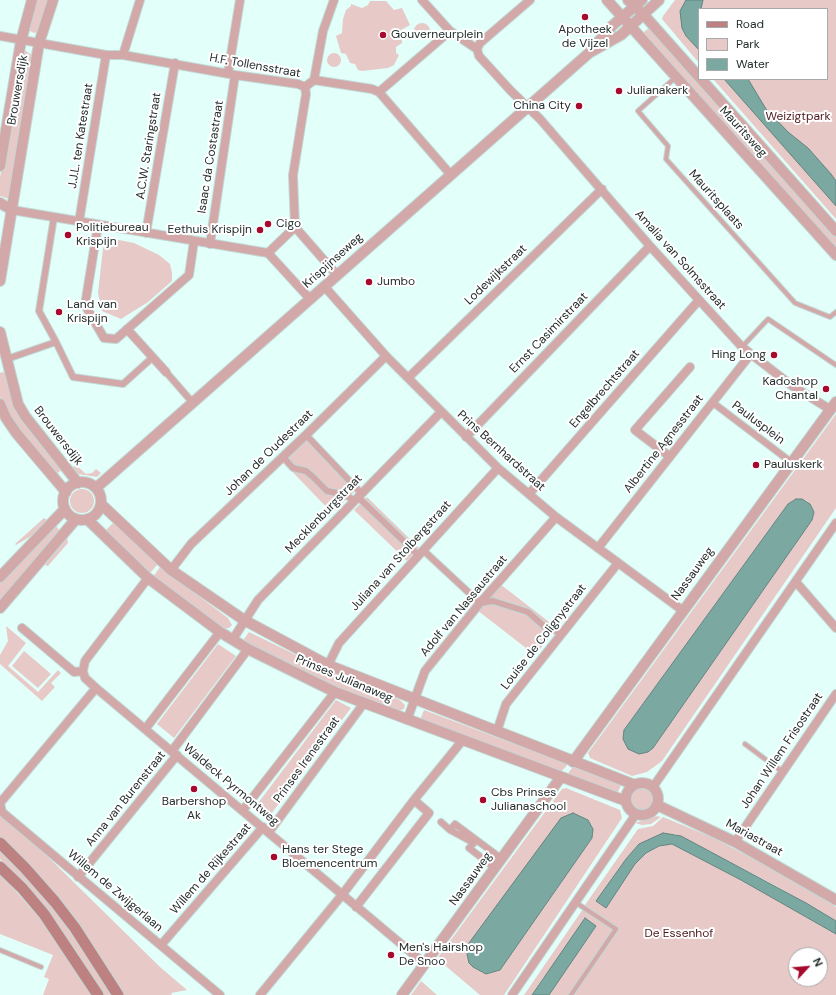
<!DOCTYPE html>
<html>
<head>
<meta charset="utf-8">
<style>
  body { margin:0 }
  #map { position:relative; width:836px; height:995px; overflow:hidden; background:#e3fffa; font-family:"DM Sans",sans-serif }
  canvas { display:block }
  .legend { position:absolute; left:698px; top:8px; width:130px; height:72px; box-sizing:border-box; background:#fff; border:1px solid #a7abab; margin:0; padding:5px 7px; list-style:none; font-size:12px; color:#232e2c }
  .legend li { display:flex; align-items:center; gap:8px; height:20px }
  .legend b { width:20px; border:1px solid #a7abab }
  .north { position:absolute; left:788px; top:947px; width:40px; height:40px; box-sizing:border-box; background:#fff; border:1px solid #a7abab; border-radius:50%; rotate:64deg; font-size:11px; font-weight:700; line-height:16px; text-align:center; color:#232e2c }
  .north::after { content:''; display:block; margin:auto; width:14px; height:18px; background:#a5092d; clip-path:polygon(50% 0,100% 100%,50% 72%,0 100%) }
</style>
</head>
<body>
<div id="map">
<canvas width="836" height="995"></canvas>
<ul class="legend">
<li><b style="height:5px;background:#bd8182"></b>Road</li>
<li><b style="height:11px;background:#e7c9c8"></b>Park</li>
<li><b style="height:11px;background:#7ba9a2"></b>Water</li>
</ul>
<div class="north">N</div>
</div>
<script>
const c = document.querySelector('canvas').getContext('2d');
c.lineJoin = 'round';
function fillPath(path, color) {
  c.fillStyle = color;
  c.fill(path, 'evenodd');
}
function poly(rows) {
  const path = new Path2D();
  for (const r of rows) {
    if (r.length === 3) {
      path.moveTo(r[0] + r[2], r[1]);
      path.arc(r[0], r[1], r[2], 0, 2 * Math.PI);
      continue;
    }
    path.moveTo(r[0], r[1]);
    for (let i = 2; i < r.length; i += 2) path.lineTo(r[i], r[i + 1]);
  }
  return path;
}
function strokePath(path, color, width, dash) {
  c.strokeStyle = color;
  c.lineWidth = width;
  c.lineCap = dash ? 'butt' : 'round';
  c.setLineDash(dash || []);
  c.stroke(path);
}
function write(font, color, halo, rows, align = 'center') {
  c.font = font + ' "DM Sans",sans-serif';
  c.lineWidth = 4;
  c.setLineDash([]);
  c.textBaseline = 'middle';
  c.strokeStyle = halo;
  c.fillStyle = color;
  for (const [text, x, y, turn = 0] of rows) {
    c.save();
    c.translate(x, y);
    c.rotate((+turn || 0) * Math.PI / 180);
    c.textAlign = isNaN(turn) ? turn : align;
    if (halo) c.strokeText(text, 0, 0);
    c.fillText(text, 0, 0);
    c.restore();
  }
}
fillPath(poly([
  [33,0,50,0,40,31,34,33,28,30],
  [675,0,836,0,836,219,713,79,827,79,827,9,699,9,699,63,662,19,663,16],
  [370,1,386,1,394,10,402,8,410,25,401,30,402,43,396,47,396,53,399,55,394,65,388,68,362,71,358,70,355,64,350,63,346,54,341,53,336,36,342,33,343,19,346,10,351,6,351,4,362,8,368,5],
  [422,31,8],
  [651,26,836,234,836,251,643,33],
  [26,51,32,55,9,198,6,198,0,196,0,178,20,52],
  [334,60,7],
  [119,240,134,243,159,255,170,264,172,273,172,281,148,302,121,319,102,311,98,293,103,248,108,243],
  [2,372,5,373,7,381,62,469,57,474,27,442,3,408,0,396,0,373],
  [836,414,836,508,662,761,647,772,632,776,590,758,588,753],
  [796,499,807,501,812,508,814,512,812,520,653,748,648,752,639,754,624,730,788,504],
  [307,439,356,490,332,513,283,462],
  [76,465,86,474,92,473,96,469,101,473,97,477,78,474,72,468],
  [82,501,12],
  [367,497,419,548,407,561,354,510],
  [44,518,47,520,33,535,16,545,15,544],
  [114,522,156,562,157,565,151,572,149,572,104,532],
  [55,525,61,532,0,602,0,582],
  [67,537,68,543,48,566,45,565,52,554],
  [160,567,228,618,232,625,229,628,222,629,153,577],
  [500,584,557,628,535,655,477,610],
  [6,626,26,643,8,666,38,692,58,670,61,673,51,683,55,687,42,701,0,664,0,655,8,641],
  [249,632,323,668,400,700,405,705,404,709,398,711,318,680,245,643,244,639],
  [218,644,236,656,174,738,157,724],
  [24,651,51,674,38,688,12,666],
  [336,700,351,708,268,818,255,807],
  [424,710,504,740,569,763,560,773,420,720],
  [575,764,622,783,617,794,566,776],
  [566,788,620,810,622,818,504,995,480,995,441,962,439,956,562,789],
  [591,824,593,829,592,838,500,970,486,974,473,967],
  [642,799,11],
  [0,815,37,846,160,967,187,990,171,993,172,995,122,995,20,856,0,837],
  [656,816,661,817,651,824,642,825,635,823],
  [663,817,714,838,800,884,836,907,836,921,776,886,675,834,639,844,626,859,596,901,606,908,635,864,646,853,659,846,672,844,741,880,836,934,836,995,549,995,596,926,543,978,532,995,524,995,583,909,604,924,606,921,585,905,638,829,653,826],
  [796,955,820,955,820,979,796,979],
  [0,848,64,920,113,995,103,995,74,949,37,899,0,859],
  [0,873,41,920,91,995,43,995,49,979,44,977,53,955,0,934],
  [421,981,437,995,411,995]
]), '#e7c9c8');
const water = poly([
  [686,0,703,0,701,9,699,9,699,50,686,36,682,28,680,11,686,0],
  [724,79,748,79,766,109,788,132,808,148,831,174,836,181,836,206,724,79],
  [796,499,802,499,810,504,814,512,812,520,653,748,648,752,639,754,628,749,623,739,624,730,788,504,796,499],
  [573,813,588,820,593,829,592,838,500,970,486,974,473,967,469,963,467,954,469,943,561,818,573,813],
  [663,833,681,836,806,903,836,921,836,934,741,880,672,844,659,846,646,853,635,864,606,908,596,901,626,859,639,844,663,833],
  [585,918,596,926,549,995,532,995,585,918]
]);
fillPath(water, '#7ba9a2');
strokePath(water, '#61847f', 1);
const service = poly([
  [676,77,638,111,668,146,666,159,795,303,830,317,836,312],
  [742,347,768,319,836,365],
  [745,744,765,759],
  [773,765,783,772],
  [0,950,41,967],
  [571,995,616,929,575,902]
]);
const pedestrian = poly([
  [54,217,39,311,56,342],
  [7,359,56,342,73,377,123,384,153,357],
  [166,372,193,403],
  [712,402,791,462],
  [306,435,361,493],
  [283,457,293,468,306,471,313,477,327,491,346,495,354,501],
  [358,497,418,555],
  [423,550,480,603,493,601,528,612,546,628,562,633],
  [441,822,450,830,455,824,502,859],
  [450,830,474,843,469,848,495,868]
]);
const minor = poly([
  [422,0,450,31,477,49,479,56,511,91,540,119,650,246,742,347,791,385,831,410],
  [0,36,106,55,123,55,235,75,298,84,305,87,314,80,372,89,379,92,451,175],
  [477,49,480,43,530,0],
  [123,55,140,0],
  [228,73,240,0],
  [314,80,323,31,334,0],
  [379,92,450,31],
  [12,210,268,253],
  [79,222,106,55],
  [98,225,85,305,104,338,116,339,189,275,194,241],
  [295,227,293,175,306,94,305,87],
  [295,227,337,275],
  [146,233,175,63],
  [210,244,235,75],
  [268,253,310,299],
  [268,253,295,227],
  [324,286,386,356,498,468,556,517,682,610],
  [127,329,166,372],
  [408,378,602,189],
  [466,437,650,246],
  [669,456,635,430,690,367],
  [529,494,699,300],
  [598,548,750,355],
  [171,570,191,544,306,435,386,356],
  [796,582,836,628],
  [22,628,74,672,83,671],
  [233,639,258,600,441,412],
  [328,665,339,643,498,468],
  [83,671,85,678,96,688,425,964],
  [83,671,85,661,148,578],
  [96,688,0,803,2,812,220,995],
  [407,720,425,671,480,603,556,517],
  [146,728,220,632],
  [497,731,506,704,618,563],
  [172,751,248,649],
  [653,787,836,523],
  [243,810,335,692],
  [269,832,364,703],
  [735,842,836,694],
  [78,877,177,755],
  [356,907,429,813,414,800],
  [161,945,263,827],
  [260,995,342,895,414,800,462,741],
  [512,995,636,814]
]);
const tertiary = poly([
  [607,0,836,255],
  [628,0,644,15,699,77],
  [591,50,612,26,642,0],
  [701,79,836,231],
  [0,166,21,41,32,0],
  [0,203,12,210],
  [0,281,39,43,53,0],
  [0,332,18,404,25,416,78,483],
  [0,404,6,418,17,434,66,492],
  [82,501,19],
  [96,488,589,53,621,35,659,0],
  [101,504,171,570,244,620,328,665,635,785],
  [87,519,148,578,220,632,248,649,335,692,626,801],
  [0,577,65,509],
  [0,608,76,519],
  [573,762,836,402],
  [642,799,16],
  [657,805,735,842,836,900],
  [402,995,561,777]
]);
const secondary = poly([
  [0,843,25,868,55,902,75,928,118,995],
  [0,867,22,888,44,914,98,995]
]);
strokePath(service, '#c0d9d5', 6);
strokePath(pedestrian, '#c0d9d5', 8);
strokePath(minor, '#c0d9d5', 10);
strokePath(tertiary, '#c0d9d5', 12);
strokePath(secondary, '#c0d9d5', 13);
strokePath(service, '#d2a8a8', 4);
strokePath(pedestrian, '#d2a8a8', 6);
strokePath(minor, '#d2a8a8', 8);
strokePath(tertiary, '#d2a8a8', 10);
strokePath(secondary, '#bd8182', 11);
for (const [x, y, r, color] of [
  [585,17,4,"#a5092d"],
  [383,35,4,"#a5092d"],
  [619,91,4,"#a5092d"],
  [579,106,4,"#a5092d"],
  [268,224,4,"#a5092d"],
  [260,230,4,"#a5092d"],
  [68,235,4,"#a5092d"],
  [369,282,4,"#a5092d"],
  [59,312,4,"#a5092d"],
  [774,355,4,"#a5092d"],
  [826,389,4,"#a5092d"],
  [756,465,4,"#a5092d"],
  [194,789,4,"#a5092d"],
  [483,800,4,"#a5092d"],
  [274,857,4,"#a5092d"],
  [391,955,4,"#a5092d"]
]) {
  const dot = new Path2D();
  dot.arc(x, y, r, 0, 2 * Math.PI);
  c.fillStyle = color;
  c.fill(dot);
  strokePath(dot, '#fff', 1.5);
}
write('12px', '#232e2c', '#fff', [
  ["Apotheek",585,30,"center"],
  ["de Vijzel",585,44,"center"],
  ["Gouverneurplein",391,35],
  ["Julianakerk",627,91],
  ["China City",571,106,"right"],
  ["Cigo",276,224],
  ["Politiebureau",76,228],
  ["Krispijn",76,242],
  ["Eethuis Krispijn",252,230,"right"],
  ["Jumbo",377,282],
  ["Land van",67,305],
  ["Krispijn",67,319],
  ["Hing Long",766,355,"right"],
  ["Kadoshop",818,382,"right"],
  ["Chantal",818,396,"right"],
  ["Pauluskerk",764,465],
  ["Cbs Prinses",491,793],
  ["Julianaschool",491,807],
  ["Barbershop",194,802,"center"],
  ["Ak",194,816,"center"],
  ["Hans ter Stege",282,850],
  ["Bloemencentrum",282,864],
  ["Men's Hairshop",399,948],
  ["De Snoo",399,962]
], 'left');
write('12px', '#232e2c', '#fff', [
  ["H.F. Tollensstraat",255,66,10],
  ["Brouwersdijk",18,90,-80],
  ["Mauritsweg",743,132,48],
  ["J.J.L. ten Katestraat",81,136,-81],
  ["A.C.W. Staringstraat",149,146,-81],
  ["Isaac da Costastraat",211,157,-81],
  ["Mauritsplaats",716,200,48],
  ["Amalia van Solmsstraat",680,260,48],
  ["Krispijnseweg",333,261,-42],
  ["Lodewijkstraat",496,275,-44],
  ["Ernst Casimirstraat",549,333,-46],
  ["Engelbrechtstraat",605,389,-49],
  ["Paulusplein",758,423,37],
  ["Brouwersdijk",58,436,52],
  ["Albertine Agnesstraat",664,444,-52],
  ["Prins Bernhardstraat",501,451,42],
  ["Johan de Oudestraat",269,453,-44],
  ["Mecklenburgstraat",324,514,-46],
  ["Juliana van Stolbergstraat",401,556,-48],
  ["Nassauweg",693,574,-54],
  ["Adolf van Nassaustraat",464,606,-50],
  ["Louise de Colignystraat",544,637,-52],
  ["Prinses Julianaweg",344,679,23],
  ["Johan Willem Frisostraat",782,751,-56],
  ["Prinses Irenestraat",307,760,-54],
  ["Waldeck Pyrmontweg",231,785,40],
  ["Anna van Burenstraat",126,799,-51],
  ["Mariastraat",754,838,29],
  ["Willem de Rijkestraat",211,869,-49],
  ["Nassauweg",471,879,-54],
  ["Willem de Zwijgerlaan",115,891,40]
]);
write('12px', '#4d181c', '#fff', [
  ["Weizigtpark",798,117],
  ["De Essenhof",679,934]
]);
</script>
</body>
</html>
